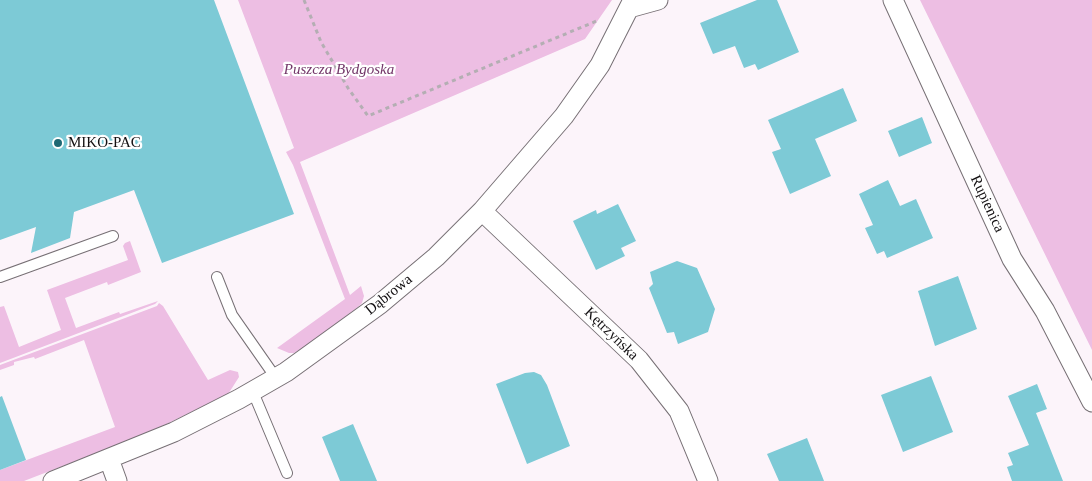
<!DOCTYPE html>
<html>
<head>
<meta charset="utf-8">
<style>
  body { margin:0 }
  canvas { display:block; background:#fcf4fa }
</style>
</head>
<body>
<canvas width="1092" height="481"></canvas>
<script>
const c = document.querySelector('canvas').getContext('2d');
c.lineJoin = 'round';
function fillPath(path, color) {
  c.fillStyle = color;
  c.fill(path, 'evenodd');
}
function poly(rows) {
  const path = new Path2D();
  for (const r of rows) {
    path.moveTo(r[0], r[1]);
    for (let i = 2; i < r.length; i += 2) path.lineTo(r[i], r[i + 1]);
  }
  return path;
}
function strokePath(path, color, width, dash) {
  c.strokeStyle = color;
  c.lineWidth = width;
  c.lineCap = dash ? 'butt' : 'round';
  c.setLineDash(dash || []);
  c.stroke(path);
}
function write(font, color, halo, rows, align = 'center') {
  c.font = font + ' "Times New Roman",serif';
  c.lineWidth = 4.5;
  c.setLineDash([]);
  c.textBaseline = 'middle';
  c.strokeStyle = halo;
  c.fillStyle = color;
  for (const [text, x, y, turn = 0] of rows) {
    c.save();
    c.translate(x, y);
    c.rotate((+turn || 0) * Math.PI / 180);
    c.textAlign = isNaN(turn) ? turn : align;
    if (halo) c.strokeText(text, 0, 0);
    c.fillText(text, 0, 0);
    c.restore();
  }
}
fillPath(poly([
  [238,0,612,0,585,39,300,162,350,295,361,286,364,296,362,303,358,307,309,344,294,353,289,353,277,348,345,299,293,165,286,152,294,148],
  [920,0,1092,0,1092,350],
  [130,241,141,272,108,285,107,282,65,298,76,328,119,312,120,314,158,301,155,304,0,363,0,307,4,306,19,347,61,330,47,290,128,260,123,246,125,243],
  [159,303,163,306,208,380,230,370,238,372,239,377,232,388,228,394,216,400,146,434,117,445,24,481,0,481,0,470,115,427,84,340,35,359,34,357,14,362,14,365,0,370,0,365,157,306]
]), '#edbee3');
fillPath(poly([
  [0,0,214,0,294,214,162,263,134,190,74,212,70,238,31,253,36,227,0,240],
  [757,0,777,0,799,52,758,70,755,64,744,68,735,46,713,54,700,23],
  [843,88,857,121,815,139,831,176,790,194,772,152,781,149,768,120],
  [922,117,932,143,899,157,888,131],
  [888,180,900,206,916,199,933,238,887,258,884,251,877,254,865,228,873,225,859,194],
  [618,204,636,241,621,248,625,256,596,270,573,221,596,210,597,214],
  [677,261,697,268,715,309,708,332,678,344,674,332,667,333,649,288,653,284,650,272],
  [958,276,977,329,935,346,918,291],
  [534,372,541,375,547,385,570,446,527,464,496,384,525,373],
  [931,376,953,432,903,452,881,395],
  [1037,384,1047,409,1036,413,1063,481,1012,481,1007,467,1013,465,1008,453,1029,445,1008,396],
  [2,396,26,460,0,470,0,397],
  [353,424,377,481,340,481,322,437],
  [807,438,824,481,779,481,767,454]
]), '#7dcad6');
const lane = poly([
  [0,277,113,236],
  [217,277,232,315,276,378],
  [253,392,287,473]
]);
const street = poly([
  [893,0,1012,259,1045,311,1092,402],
  [629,8,658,0],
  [482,211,639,360,679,411,708,481],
  [109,459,117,481],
  [53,481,174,432,239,399,286,372,380,304,436,257,482,211,564,116,600,65,633,0]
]);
strokePath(lane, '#777075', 12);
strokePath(street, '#777075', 21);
strokePath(poly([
  [304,0,321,42,348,88,368,116,599,20]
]), '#b4aeb3', 3, [4, 4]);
strokePath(lane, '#fff', 10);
strokePath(street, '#fff', 19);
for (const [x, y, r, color] of [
  [58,143,5,"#1f6974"]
]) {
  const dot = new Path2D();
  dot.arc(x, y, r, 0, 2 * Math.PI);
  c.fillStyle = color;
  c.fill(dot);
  strokePath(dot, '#fff', 2);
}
write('italic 15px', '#733769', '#fff', [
  ["Puszcza Bydgoska",339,70]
]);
write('15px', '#131012', '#fff', [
  ["MIKO-PAC",68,143]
], 'left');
write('15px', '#131012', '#fff', [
  ["Rupienica",987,204,65],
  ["Dąbrowa",389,295,-39],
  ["Kętrzyńska",611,334,44]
]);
</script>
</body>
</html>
